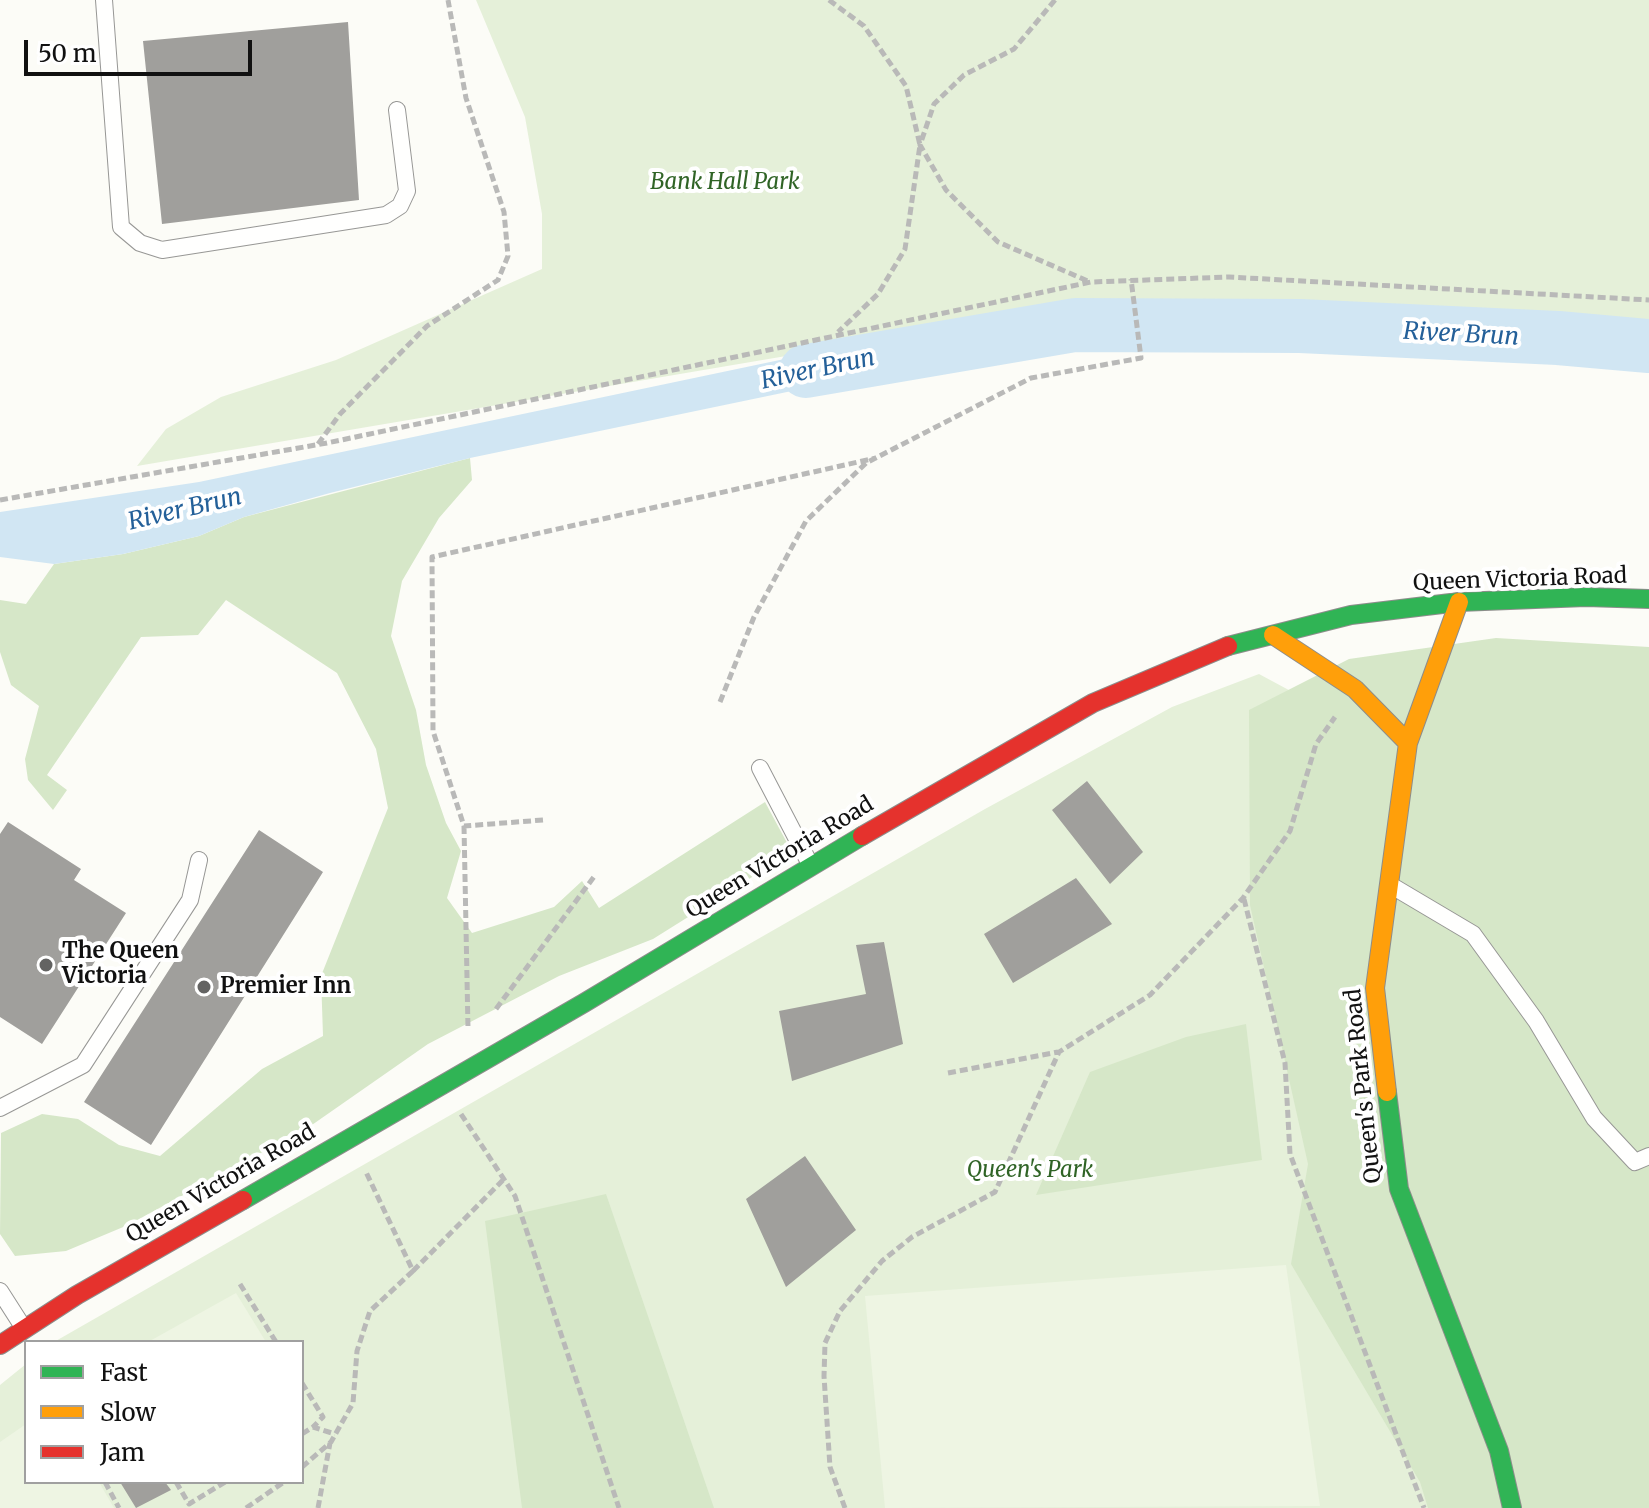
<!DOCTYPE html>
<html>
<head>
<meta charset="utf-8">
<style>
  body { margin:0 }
  #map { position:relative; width:1649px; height:1508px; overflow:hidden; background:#fcfcf7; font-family:Merriweather,serif }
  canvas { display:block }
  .legend { position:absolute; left:24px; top:1340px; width:280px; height:144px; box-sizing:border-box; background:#fff; border:2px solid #a0a0a0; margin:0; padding:10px 14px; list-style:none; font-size:24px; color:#111 }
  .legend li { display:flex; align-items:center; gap:16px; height:40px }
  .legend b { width:40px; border:2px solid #a0a0a0 }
  .scale { position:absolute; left:24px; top:40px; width:228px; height:36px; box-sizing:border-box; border:4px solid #111; border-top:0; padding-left:10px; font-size:24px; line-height:28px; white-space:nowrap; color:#111; -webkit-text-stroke:6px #fff; paint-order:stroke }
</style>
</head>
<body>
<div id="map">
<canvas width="1649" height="1508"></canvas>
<ul class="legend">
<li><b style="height:10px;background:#30b455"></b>Fast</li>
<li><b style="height:10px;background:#ff9f0a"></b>Slow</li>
<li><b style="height:10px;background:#e5322d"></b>Jam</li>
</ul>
<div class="scale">50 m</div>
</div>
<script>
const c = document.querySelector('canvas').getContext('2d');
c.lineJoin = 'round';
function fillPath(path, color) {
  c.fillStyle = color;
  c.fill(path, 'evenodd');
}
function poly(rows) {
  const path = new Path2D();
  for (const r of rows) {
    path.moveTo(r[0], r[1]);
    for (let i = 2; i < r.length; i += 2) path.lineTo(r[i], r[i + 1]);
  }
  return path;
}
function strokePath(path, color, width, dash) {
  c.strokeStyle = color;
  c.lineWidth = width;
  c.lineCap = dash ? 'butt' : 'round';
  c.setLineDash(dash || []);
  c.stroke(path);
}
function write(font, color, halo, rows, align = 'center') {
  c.font = font + ' Merriweather,serif';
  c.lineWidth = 8;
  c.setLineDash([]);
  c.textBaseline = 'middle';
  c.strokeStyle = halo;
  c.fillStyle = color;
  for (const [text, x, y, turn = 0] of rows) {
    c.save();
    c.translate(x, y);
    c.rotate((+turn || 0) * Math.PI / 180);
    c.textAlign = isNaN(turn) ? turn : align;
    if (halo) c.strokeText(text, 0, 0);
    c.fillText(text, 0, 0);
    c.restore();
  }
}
fillPath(poly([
  [476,0,1649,0,1649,330,1157,301,1093,304,137,466,166,429,221,397,336,360,542,269,542,214,525,117],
  [1259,674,1326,710,1473,1508,0,1508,0,1385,26,1364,26,1482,302,1482,302,1342,54,1342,985,809,1172,707]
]), '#e5f0d9');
fillPath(poly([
  [470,458,472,480,439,518,402,581,391,636,416,710,426,765,446,823,461,851,447,898,472,933,554,907,582,881,599,908,765,802,792,852,653,939,559,976,428,1044,309,1127,128,1225,66,1251,15,1256,0,1234,1,1133,42,1114,78,1119,119,1145,160,1156,262,1069,323,1036,321,976,388,808,376,749,337,673,226,600,198,635,141,637,47,775,67,790,53,810,28,780,25,759,39,706,11,685,0,652,0,600,26,604,54,564,123,554,199,536,244,517],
  [1496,638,1649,647,1649,1508,1428,1508,1420,1482,1291,1264,1308,1164,1250,905,1249,710,1349,659],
  [1246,1024,1262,1160,1036,1195,1090,1072,1186,1037],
  [606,1194,714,1508,522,1508,485,1221]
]), '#d6e7c8');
fillPath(poly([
  [1286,1265,1320,1506,885,1508,865,1296],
  [236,1293,266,1342,148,1342],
  [26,1424,26,1482,99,1482,114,1508,0,1508,0,1442]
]), '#eef5e3');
fillPath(poly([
  [875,340,883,372,470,458,330,493,244,517,199,536,123,554,54,564,0,557,0,512,199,482]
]), '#d1e6f3');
strokePath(poly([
  [806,371,1075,325,1300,326,1558,338,1649,346]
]), '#d1e6f3', 54);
fillPath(poly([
  [348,22,359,200,162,224,143,41],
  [1087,781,1143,852,1110,884,1052,810],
  [8,822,81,869,74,880,126,913,42,1044,0,1017,0,834],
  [259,830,323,872,151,1145,84,1102],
  [1076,878,1112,924,1013,983,984,934],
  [884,942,903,1044,792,1081,779,1011,866,994,856,945],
  [805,1156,856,1230,786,1287,746,1199],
  [120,1482,165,1482,171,1490,136,1508]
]), '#a09f9c');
const lane = poly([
  [104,0,121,227,140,243,162,250,386,215,400,206,407,191,397,110],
  [760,768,811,866],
  [1392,886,1473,934,1536,1021,1594,1118,1635,1162,1649,1156],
  [0,1108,83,1065,190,900,199,860],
  [0,1291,23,1327]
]);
const fast = poly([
  [1228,646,1351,615,1459,602,1586,597,1649,599],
  [1387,1092,1399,1189,1499,1451,1512,1508],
  [243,1200,584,1003,862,836]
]);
const slow = poly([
  [1273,635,1355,689,1408,743],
  [1387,1092,1375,988,1408,743,1459,602]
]);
const jam = poly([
  [862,836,1093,703,1228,646],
  [0,1345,77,1295,243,1200]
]);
strokePath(lane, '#979795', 18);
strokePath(fast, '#8d8d8b', 20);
strokePath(slow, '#8d8d8b', 20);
strokePath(jam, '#8d8d8b', 20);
strokePath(poly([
  [829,0,864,26,906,86,920,145,905,249,878,294,838,332],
  [1055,0,1014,49,964,75,934,104,920,145,946,190,998,242,1090,282],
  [318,444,340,414,427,326,498,280,508,256,504,212,466,98,448,0],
  [0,500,327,443,1091,282,1229,277,1649,300],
  [720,702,754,617,806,521,866,463,1031,378,1141,358,1131,279],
  [543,820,464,826,433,731,432,557,876,458],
  [464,826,468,1029],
  [1244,899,1285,1063,1290,1154,1424,1508],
  [496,1009,596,874],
  [948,1073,1058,1052],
  [461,1114,515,1196,619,1508],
  [413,1271,504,1179],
  [240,1284,276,1342],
  [302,1383,323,1417,313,1427],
  [302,1434,313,1427,335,1434],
  [302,1467,331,1442,353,1403,357,1351,370,1311,413,1271,365,1170],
  [105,1482,119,1508],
  [176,1482,189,1504,225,1482],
  [246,1508,284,1482],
  [318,1508,330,1443],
  [845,1508,830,1467,824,1376,825,1343,840,1311,882,1261,912,1237,995,1192,1059,1052,1150,995,1243,898,1290,831,1316,744,1335,717]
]), '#b9b9b8', 5, [8, 4]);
strokePath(lane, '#fffffe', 16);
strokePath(fast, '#30b455', 18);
strokePath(slow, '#ff9f0a', 18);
strokePath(jam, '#e5322d', 18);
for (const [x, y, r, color] of [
  [46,965,8,"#636362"],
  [204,987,8,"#636362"]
]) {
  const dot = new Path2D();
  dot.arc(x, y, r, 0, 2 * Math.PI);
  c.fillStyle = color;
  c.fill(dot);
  strokePath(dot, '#fff', 3);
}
write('italic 22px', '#306426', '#fff', [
  ["Bank Hall Park",725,183],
  ["Queen's Park",1030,1171]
]);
write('22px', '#111', '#fff', [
  ["Queen Victoria Road",1520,580,-2],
  ["Queen Victoria Road",780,858,-31],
  ["Queen's Park Road",1364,1086,-96],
  ["Queen Victoria Road",221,1184,-30]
]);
write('bold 22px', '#111', '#fff', [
  ["The Queen",62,952],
  ["Victoria",62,977],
  ["Premier Inn",220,987]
], 'left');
write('italic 24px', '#246099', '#fff', [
  ["River Brun",1461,335,3],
  ["River Brun",818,370,-12],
  ["River Brun",185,510,-13]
]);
</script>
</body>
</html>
